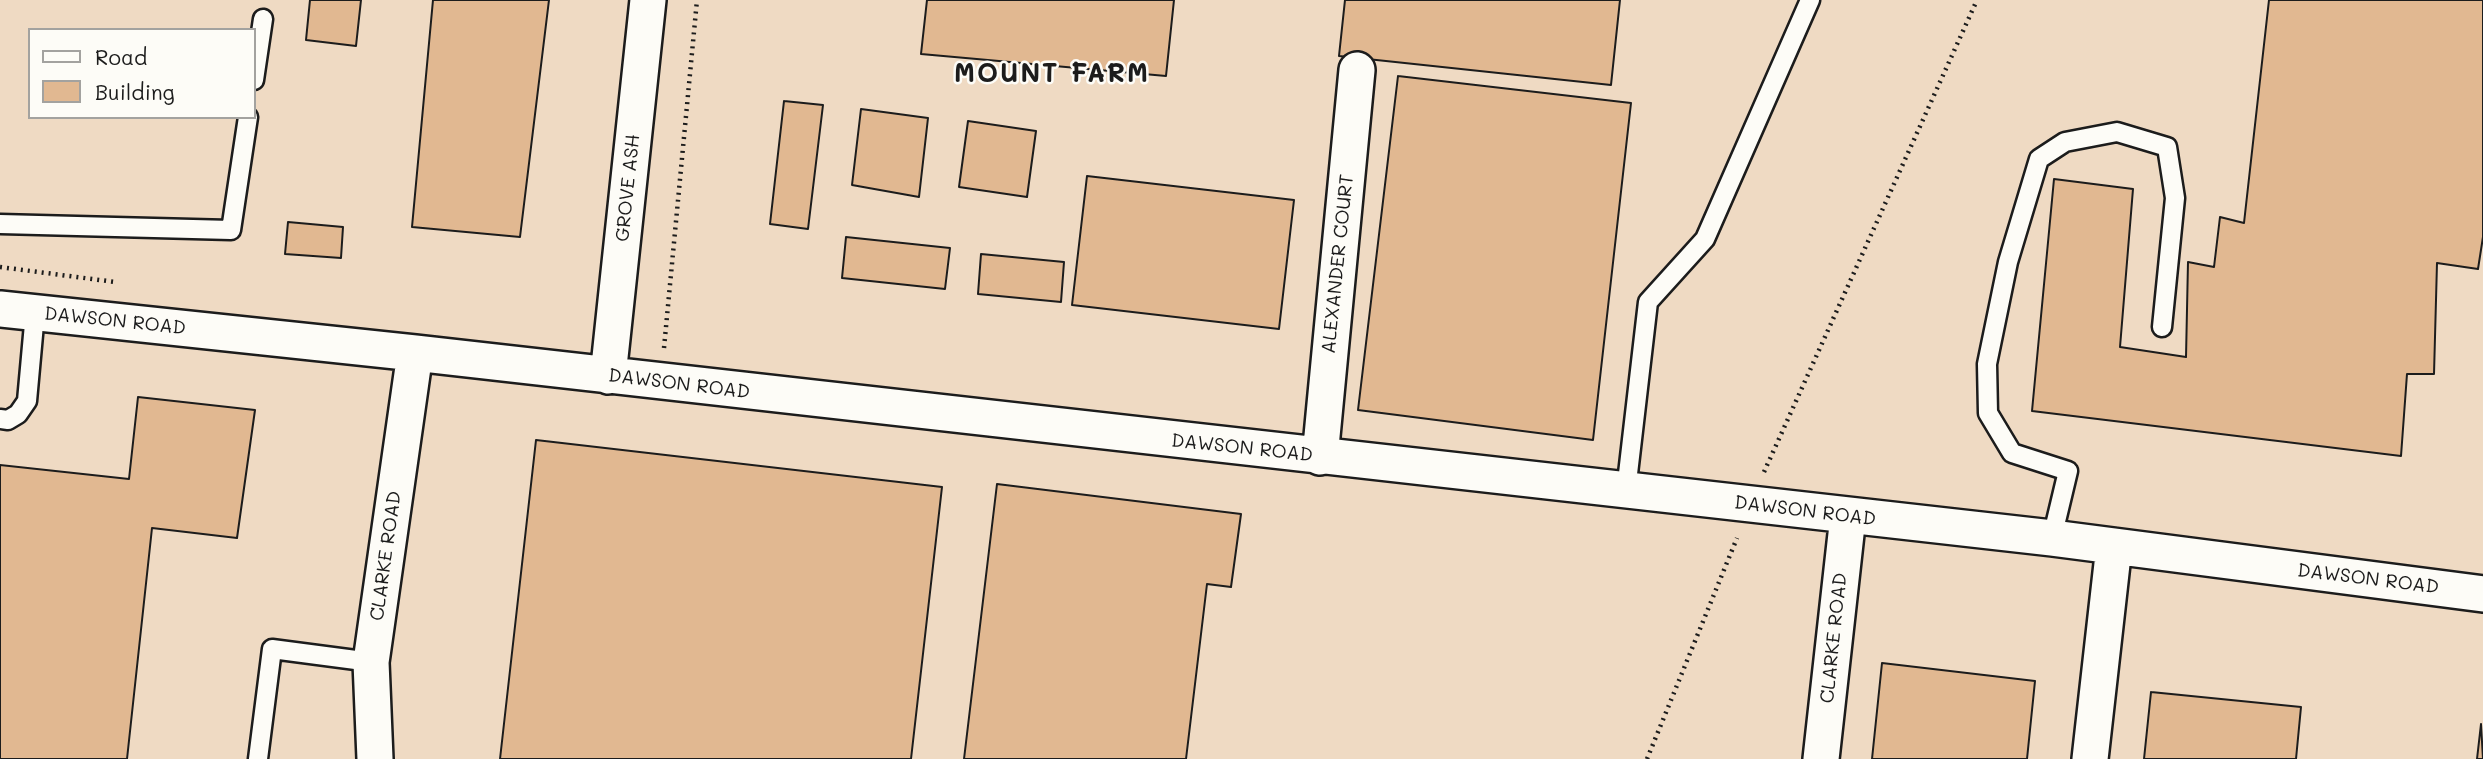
<!DOCTYPE html>
<html>
<head>
<meta charset="utf-8">
<style>
  body { margin:0 }
  #map { position:relative; width:2483px; height:759px; overflow:hidden; background:#f5e8d8; font-family:Mali,sans-serif }
  canvas { display:block }
  .legend { position:absolute; left:28px; top:28px; width:228px; height:91px; box-sizing:border-box; background:#fdfcf7; border:2px solid #a3a29f; margin:0; padding:9px 12px; list-style:none; font-size:21px; color:#1c1c1c }
  .legend li { display:flex; align-items:center; gap:14px; height:35px }
  .legend b { width:35px; border:2px solid #a3a29f }
</style>
</head>
<body>
<div id="map">
<canvas width="2483" height="759"></canvas>
<ul class="legend">
<li><b style="height:9px;background:#fdfcf7"></b>Road</li>
<li><b style="height:19px;background:#e1b891"></b>Building</li>
</ul>
</div>
<script>
const c = document.querySelector('canvas').getContext('2d');
c.lineJoin = 'round';
function fillPath(path, color) {
  c.fillStyle = color;
  c.fill(path, 'evenodd');
}
function poly(rows) {
  const path = new Path2D();
  for (const r of rows) {
    path.moveTo(r[0], r[1]);
    for (let i = 2; i < r.length; i += 2) path.lineTo(r[i], r[i + 1]);
  }
  return path;
}
function strokePath(path, color, width, dash) {
  c.strokeStyle = color;
  c.lineWidth = width;
  c.lineCap = dash ? 'butt' : 'round';
  c.setLineDash(dash || []);
  c.stroke(path);
}
function write(font, color, halo, rows, align = 'center') {
  c.font = font + ' Mali,sans-serif';
  c.lineWidth = 5;
  c.setLineDash([]);
  c.textBaseline = 'middle';
  c.strokeStyle = halo;
  c.fillStyle = color;
  for (const [text, x, y, turn = 0] of rows) {
    c.save();
    c.translate(x, y);
    c.rotate((+turn || 0) * Math.PI / 180);
    c.textAlign = isNaN(turn) ? turn : align;
    if (halo) c.strokeText(text, 0, 0);
    c.fillText(text, 0, 0);
    c.restore();
  }
}
fillPath(poly([
  [0,0,2483,0,2483,759,0,759],
  [30,30,254,30,254,117,30,117]
]), '#efdac3');
const building = poly([
  [310,0,361,0,356,46,306,40,310,0],
  [433,0,549,0,520,237,412,227,433,0],
  [927,0,1174,0,1166,76,921,54,927,0],
  [1345,0,1620,0,1611,85,1339,56,1345,0],
  [2269,0,2483,0,2483,237,2478,269,2437,263,2434,374,2407,374,2401,456,2032,411,2054,179,2133,189,2120,347,2186,357,2188,262,2214,267,2220,217,2244,223,2269,0],
  [1398,76,1631,103,1593,440,1358,410,1398,76],
  [784,101,823,105,808,229,770,224,784,101],
  [861,109,928,118,919,197,852,185,861,109],
  [968,121,1036,131,1027,197,959,187,968,121],
  [1087,176,1294,200,1279,329,1072,305,1087,176],
  [288,222,343,227,341,258,285,254,288,222],
  [846,237,950,248,945,289,842,278,846,237],
  [981,254,1064,262,1061,302,978,294,981,254],
  [138,397,255,410,237,538,152,528,127,759,0,759,0,465,129,479,138,397],
  [536,440,942,487,911,759,500,759,536,440],
  [997,484,1241,514,1231,587,1207,584,1186,759,964,759,997,484],
  [1882,663,2035,681,2027,759,1872,759,1882,663],
  [2151,692,2301,707,2296,759,2144,759,2151,692],
  [2481,724,2483,759,2477,759,2481,724]
]);
fillPath(building, '#e1b891');
strokePath(building, '#1c1c1c', 2);
const service = poly([
  [254,80,263,19],
  [0,224,231,230,248,117],
  [0,419,8,420,18,414,27,401,35,313],
  [1626,491,1648,302,1705,239,1810,0],
  [2052,538,2068,471,2012,453,1988,413,1987,364,2008,262,2039,159,2065,142,2117,132,2167,147,2175,198,2162,327],
  [258,759,272,649,371,662]
]);
const minor = poly([
  [0,309,415,353,2052,538,2483,594],
  [608,376,648,0],
  [1320,457,1357,70],
  [375,759,371,662,415,353],
  [1821,759,1848,516],
  [2090,759,2114,546]
]);
strokePath(service, '#1c1c1c', 23);
strokePath(minor, '#1c1c1c', 40);
strokePath(poly([
  [0,267,115,282],
  [664,348,697,0],
  [1764,472,1977,0],
  [1647,759,1737,538]
]), '#1c1c1c', 4.5, [2, 5]);
strokePath(service, '#fdfcf7', 18);
strokePath(minor, '#fdfcf7', 35);
write('19px', '#1c1c1c', '#fdfcf7', [
  ["GROVE ASH",628,188,-84],
  ["ALEXANDER COURT",1338,264,-84],
  ["DAWSON ROAD",115,321,6],
  ["DAWSON ROAD",679,384,7],
  ["DAWSON ROAD",1242,448,6],
  ["DAWSON ROAD",1805,511,7],
  ["CLARKE ROAD",386,556,-82],
  ["DAWSON ROAD",2368,579,7],
  ["CLARKE ROAD",1834,638,-84]
]);
c.letterSpacing = '2px';
write('bold 26px', '#1c1c1c', '#fdfcf7', [
  ["MOUNT FARM",1052,74]
]);
c.letterSpacing = '0px';
</script>
</body>
</html>
